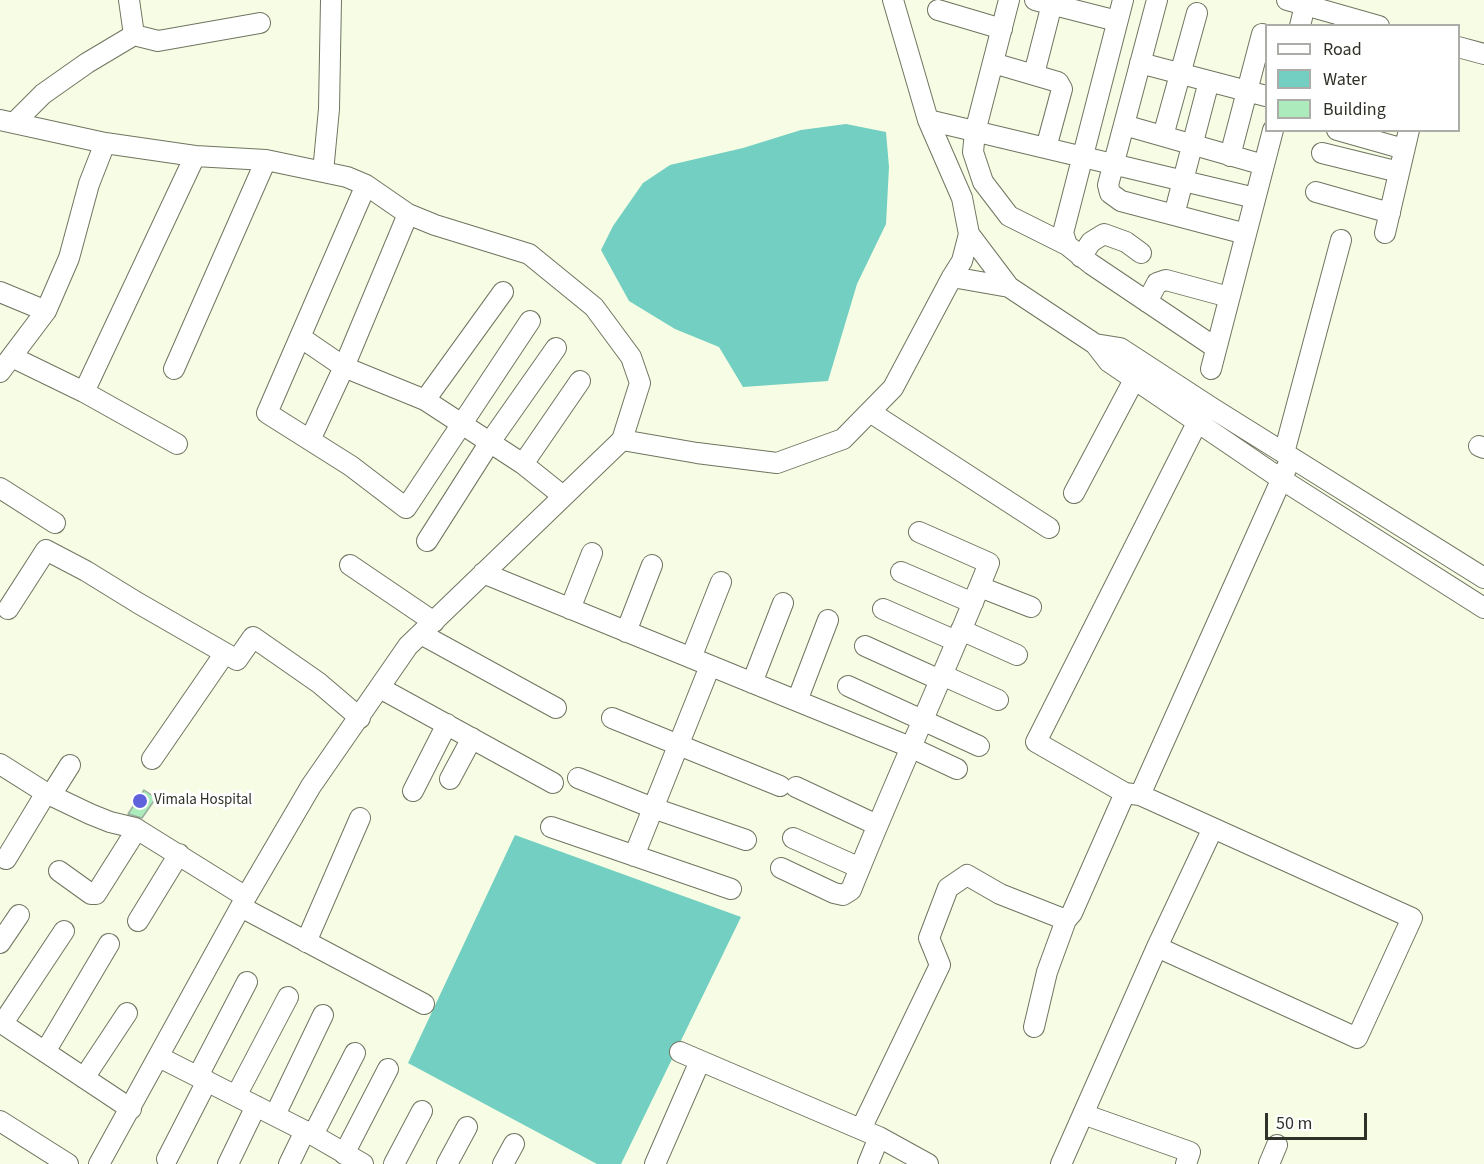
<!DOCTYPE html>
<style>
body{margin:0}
#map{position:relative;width:1484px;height:1164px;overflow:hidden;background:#f6fde4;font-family:"Source Sans 3",sans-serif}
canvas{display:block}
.legend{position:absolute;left:1265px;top:24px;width:195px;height:108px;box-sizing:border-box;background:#fff;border:2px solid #acada9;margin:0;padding:8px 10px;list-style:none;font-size:18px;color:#2f3228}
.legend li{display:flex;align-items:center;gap:12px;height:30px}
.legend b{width:30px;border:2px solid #acada9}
.scale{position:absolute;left:1265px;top:1113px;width:102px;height:27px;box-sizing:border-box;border:3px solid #2f3228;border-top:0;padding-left:8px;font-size:18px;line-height:21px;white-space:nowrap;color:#2f3228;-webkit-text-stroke:4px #fff;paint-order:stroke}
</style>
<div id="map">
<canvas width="1484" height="1164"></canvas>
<ul class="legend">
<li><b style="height:8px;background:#fff"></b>Road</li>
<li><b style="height:16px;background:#72cfc1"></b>Water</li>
<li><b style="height:16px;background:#acebbb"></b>Building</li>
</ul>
<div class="scale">50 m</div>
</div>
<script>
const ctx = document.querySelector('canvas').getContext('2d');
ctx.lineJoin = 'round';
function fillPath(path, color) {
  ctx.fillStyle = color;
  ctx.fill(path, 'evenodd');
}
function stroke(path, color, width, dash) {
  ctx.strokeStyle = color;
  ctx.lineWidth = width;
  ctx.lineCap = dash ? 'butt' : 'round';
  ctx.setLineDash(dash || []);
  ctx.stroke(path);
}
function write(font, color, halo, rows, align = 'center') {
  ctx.font = font + ' "Source Sans 3",sans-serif';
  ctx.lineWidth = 6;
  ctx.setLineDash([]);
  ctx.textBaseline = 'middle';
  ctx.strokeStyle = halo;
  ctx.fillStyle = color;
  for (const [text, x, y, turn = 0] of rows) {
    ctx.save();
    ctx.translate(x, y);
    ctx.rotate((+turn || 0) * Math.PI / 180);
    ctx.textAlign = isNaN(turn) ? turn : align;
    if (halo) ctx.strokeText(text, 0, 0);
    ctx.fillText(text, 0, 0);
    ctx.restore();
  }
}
fillPath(new Path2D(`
 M 846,124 L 886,132 L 889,167 L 886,224 L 857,284 L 828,381 L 743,387 L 719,347 L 675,329 L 629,301 L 601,250 L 613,226 L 643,183 L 670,165 L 743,148 L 801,130 Z
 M 515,835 L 741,917 L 621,1164 L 597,1164 L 408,1063 Z`), '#72cfc1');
const building = new Path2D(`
 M 144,790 L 156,798 L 142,818 L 128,814 Z`);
fillPath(building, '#acebbb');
stroke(building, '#99ae9d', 1.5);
const minor = new Path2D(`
 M 129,0 L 134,35 L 158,41 L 260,23
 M 1009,0 L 975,132 L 973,152 L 983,182 L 1009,216 L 1067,245
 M 1035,0 L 1117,21
 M 1123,0 L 1063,233 L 1067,245 L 1091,264 L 1216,348
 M 1157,0 L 1108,185 L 1110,193 L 1121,201 L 1246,234
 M 1287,0 L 1379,26
 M 938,10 L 1002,29
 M 1300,26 L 1305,5
 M 1458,47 L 1484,54
 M 993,63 L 1058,82 L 1062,89 L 1046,148
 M 1140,63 L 1266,96
 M 1034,74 L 1053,0
 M 0,120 L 105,143 L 195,156 L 266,160 L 347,177 L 366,185 L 408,214 L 435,225 L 529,254 L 594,307 L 631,357 L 640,383 L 622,440
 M 928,120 L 1255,198
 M 14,123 L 43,94 L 87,63 L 134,35
 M 1124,125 L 1264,165
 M 1337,130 L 1404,149
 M 1163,136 L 1197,13
 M 1322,153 L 1399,172
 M 1230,156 L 1262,34
 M 323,172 L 329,109 L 331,0
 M 366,185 L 267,413 L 351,466 L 406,508 L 530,321
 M 1316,192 L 1390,213
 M 1174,215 L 1209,81
 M 1385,233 L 1409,130
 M 969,234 L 1009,287 L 1095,344 L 1109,362 L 1281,479 L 1484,608
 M 1081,257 L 1091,242 L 1104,234 L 1126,242 L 1141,253
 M 952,277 L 1009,287
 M 0,292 L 46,311
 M 503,292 L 425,400 L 523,464 L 563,496
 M 1147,302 L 1157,283 L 1166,280 L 1229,297
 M 300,337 L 344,367 L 425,400
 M 1095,344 L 1120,348 L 1212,408 L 1484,578
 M 12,357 L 84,392 L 177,444
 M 174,369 L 266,160
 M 1211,369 L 1273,130
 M 0,372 L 46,311 L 69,258 L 89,184 L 105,143
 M 84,392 L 195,156
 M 870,412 L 1049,528
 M 310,440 L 344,367 L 408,214
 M 1479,446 L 1484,448
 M 1284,453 L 1341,240
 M 523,464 L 580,381
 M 0,488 L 55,523
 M 1074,493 L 1134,380
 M 427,541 L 490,442 L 556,348
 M 350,565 L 434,622
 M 901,572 L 973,603
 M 483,573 L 910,747 L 957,769
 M 980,587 L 1031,607
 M 8,609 L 46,550 L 86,571 L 138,603 L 237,660 L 253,637 L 319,683 L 360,718
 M 570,609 L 592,553
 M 883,609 L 956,641
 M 961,630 L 1017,655
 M 626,632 L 652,565
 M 421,634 L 556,708
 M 865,646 L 940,680
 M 691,658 L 721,582
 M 942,675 L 998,700
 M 752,683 L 783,603
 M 848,686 L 979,746
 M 380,688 L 553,783
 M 797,701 L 828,620
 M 612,718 L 780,786
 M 152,759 L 225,653
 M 0,764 L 46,793 L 90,814 L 110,822 L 135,828 L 246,897
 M 578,778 L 653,808 L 746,840
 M 450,779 L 472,738
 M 796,787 L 877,825
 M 413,791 L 447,724
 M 51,795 L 70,765
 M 1140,795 L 1125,793 L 1036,742 L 1197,423
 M 551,827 L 731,889
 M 793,838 L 860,868
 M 634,856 L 710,666
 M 6,859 L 46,793
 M 781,868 L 834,893 L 843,895 L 851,890 C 895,780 945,673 989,563 L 919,532
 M 59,871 L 91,894 L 96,894 L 137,829
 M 241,907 L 424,1004
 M 138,921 L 179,854
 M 306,942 L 360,818
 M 0,943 L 19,915
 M 1157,947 L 1357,1038 L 1412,918 L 1140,795 L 1291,458
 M 0,1022 L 131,1109
 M 3,1023 L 64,931
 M 1034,1027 L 1047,972 L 1066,920 L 1072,913 L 1125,793
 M 45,1052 L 109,944
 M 680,1052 L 879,1137 L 928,1164
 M 159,1057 L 313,1135 L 363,1164
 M 198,1076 L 247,982
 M 84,1078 L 127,1013
 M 236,1096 L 288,997
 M 1083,1114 L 1190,1152 L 1186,1164
 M 275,1115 L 323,1015
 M 0,1121 L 68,1164
 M 861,1129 L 940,965 L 929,938 L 948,888 L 967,875 L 1000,894 L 1066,920
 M 313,1135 L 355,1053
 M 344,1154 L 388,1069
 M 167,1159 L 207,1081
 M 99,1164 L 246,897 L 311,786 L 408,646 L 622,440 L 697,453 L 777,463 L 843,439 L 893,388 L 952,277 L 962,261 L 969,234 L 962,198 L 928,120 L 893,0
 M 228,1164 L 256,1106
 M 289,1164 L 305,1131
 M 394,1164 L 422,1111
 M 447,1164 L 467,1127
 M 503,1164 L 514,1144
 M 655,1164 L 700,1061
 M 868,1164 L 879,1137
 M 1061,1164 L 1157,947 L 1213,828
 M 1269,1164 L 1277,1145`);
stroke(minor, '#6f7560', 22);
stroke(minor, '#fff', 20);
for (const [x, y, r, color] of [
 [140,801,8,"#6062db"]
]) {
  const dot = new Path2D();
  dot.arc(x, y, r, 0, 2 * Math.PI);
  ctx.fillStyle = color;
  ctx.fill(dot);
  stroke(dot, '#fff', 2);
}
write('15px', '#2f3228', '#fff', [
 ["Vimala Hospital",154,801]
], 'left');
</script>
